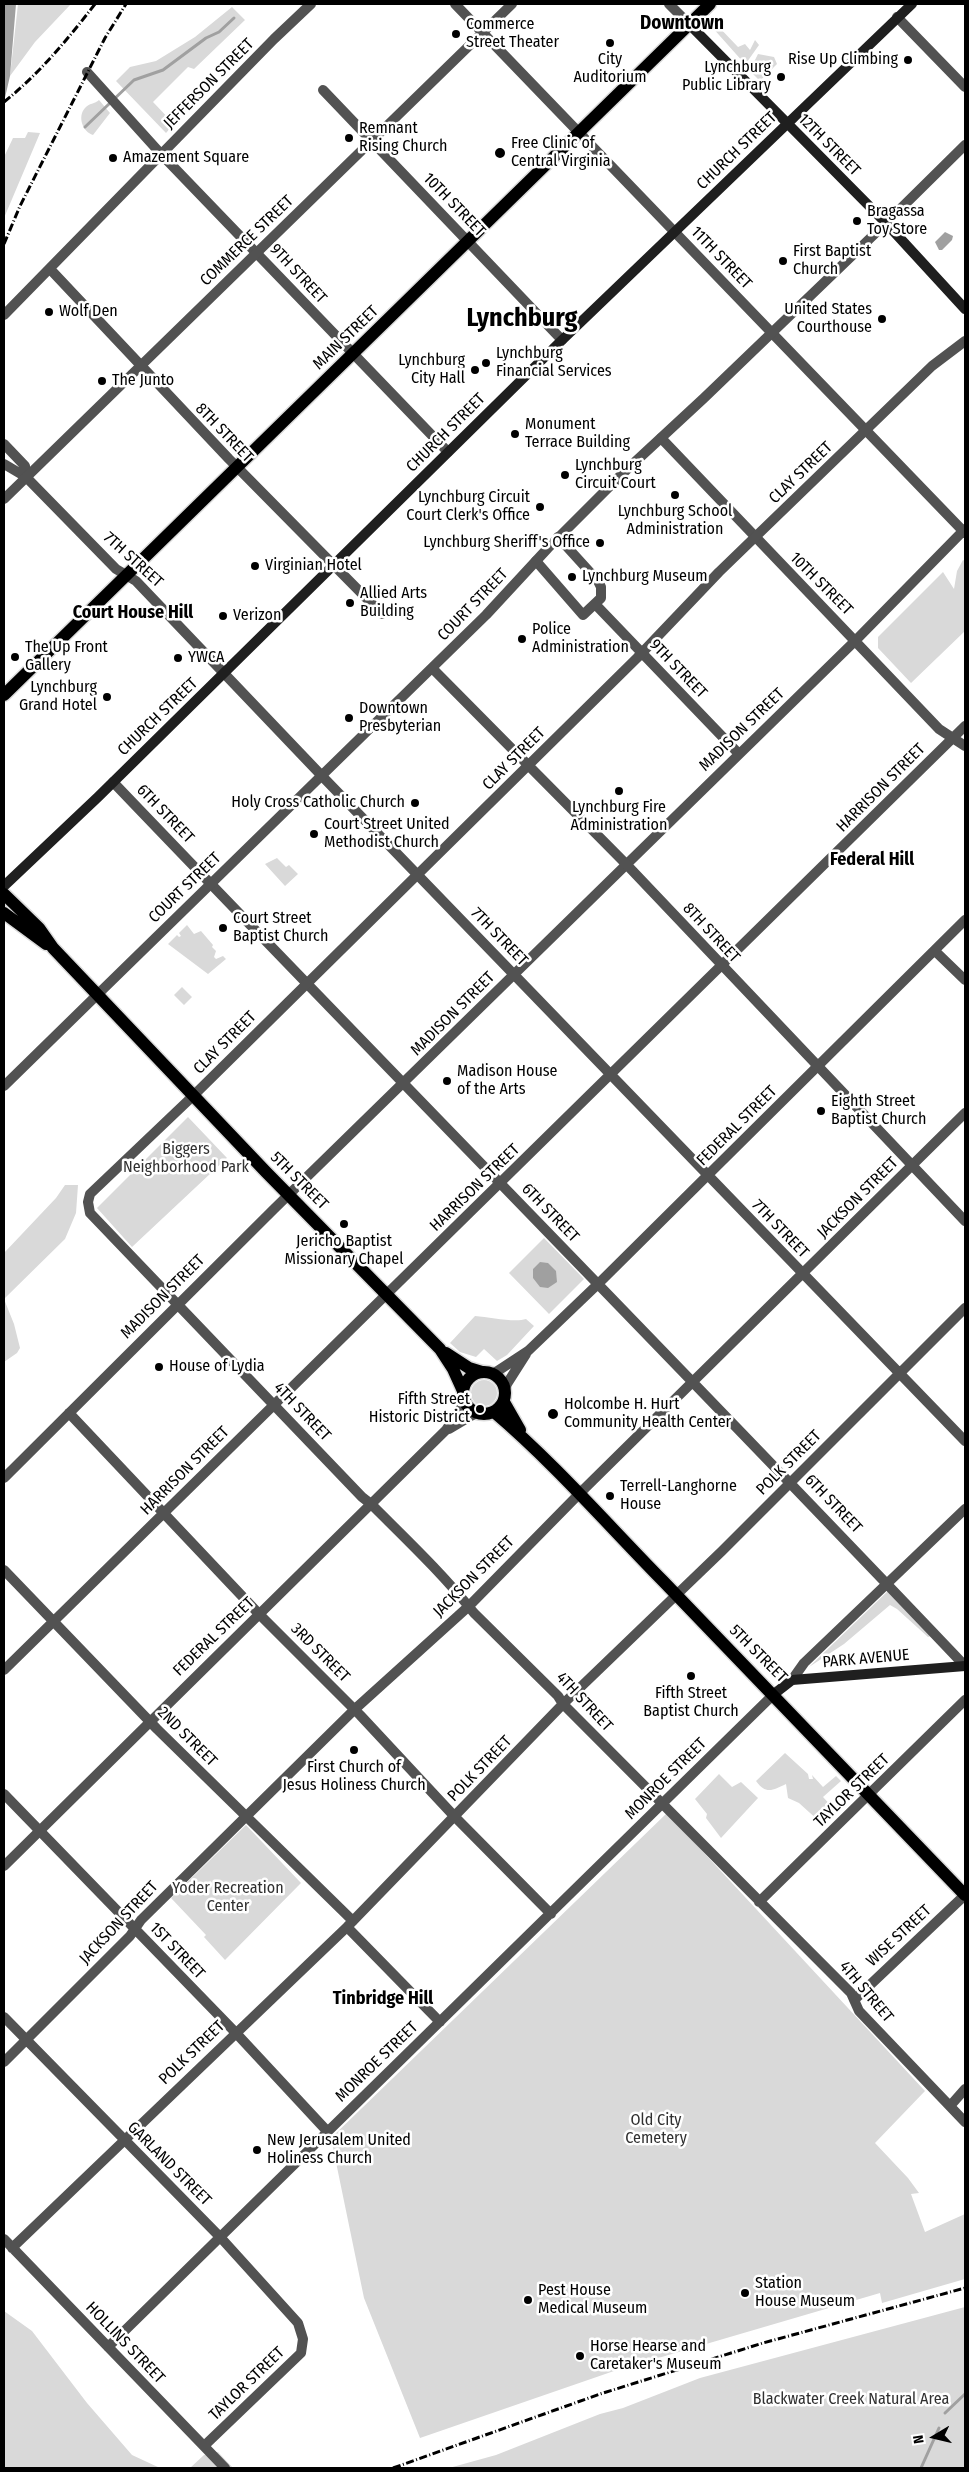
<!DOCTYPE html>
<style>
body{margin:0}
#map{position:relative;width:969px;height:2472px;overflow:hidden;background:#fff;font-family:"Fira Sans Condensed",sans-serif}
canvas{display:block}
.frame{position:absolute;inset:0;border:5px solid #000;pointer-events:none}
.north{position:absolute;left:909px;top:2412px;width:50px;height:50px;-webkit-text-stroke:4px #fff;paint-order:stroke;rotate:261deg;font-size:14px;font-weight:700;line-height:20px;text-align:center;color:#000}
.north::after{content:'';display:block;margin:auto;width:18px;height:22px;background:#000;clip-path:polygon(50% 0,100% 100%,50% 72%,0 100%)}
</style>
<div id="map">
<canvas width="969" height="2472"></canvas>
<div class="frame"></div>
<div class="north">N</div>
</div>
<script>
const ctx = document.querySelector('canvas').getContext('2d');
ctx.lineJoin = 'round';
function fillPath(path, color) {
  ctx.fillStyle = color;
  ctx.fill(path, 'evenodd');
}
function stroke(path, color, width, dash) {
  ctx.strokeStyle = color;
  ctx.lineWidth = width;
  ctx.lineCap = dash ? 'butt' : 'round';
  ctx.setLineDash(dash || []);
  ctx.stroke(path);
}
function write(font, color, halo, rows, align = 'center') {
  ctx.font = font + ' "Fira Sans Condensed",sans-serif';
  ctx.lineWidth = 5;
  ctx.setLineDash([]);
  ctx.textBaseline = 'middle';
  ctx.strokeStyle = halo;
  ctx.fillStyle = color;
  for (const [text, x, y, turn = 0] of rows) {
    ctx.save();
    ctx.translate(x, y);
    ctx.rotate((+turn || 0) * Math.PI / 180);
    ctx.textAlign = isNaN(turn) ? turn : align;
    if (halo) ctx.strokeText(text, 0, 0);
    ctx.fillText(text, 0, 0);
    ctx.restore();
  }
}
fillPath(new Path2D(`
 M 18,4 L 71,4 L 35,42 L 10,76 Z
 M 232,7 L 245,20 L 194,69 L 188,67 L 153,102 L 174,124 L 166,133 L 116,81 L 130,67 L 156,61 L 195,37 Z
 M 716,16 L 716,24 L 738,47 L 745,44 L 750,50 L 755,40 L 759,45 L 747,62 L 744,63 L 711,26 L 711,22 Z
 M 758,54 L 774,57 L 777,64 L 760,81 L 752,73 L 752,66 Z
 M 99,100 L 110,113 L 93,135 C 83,132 77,117 85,108 C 89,103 95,104 99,100 Z
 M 28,132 L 40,133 L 4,218 L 4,157 L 13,138 L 25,138 Z
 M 963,560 L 965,561 L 965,631 L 911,683 L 878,648 L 878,637 L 943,572 L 954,589 L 957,571 Z
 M 277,858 L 286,867 L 289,865 L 298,874 L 285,886 L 265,864 Z
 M 187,925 L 194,934 L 201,931 L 213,945 L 212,947 L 216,951 L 214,957 L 216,959 L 223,956 L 226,959 L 208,974 L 168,944 L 177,935 L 179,937 L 181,936 L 179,933 Z
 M 182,987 L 192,997 L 184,1005 L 174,995 Z
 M 188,1117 L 227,1158 L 132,1247 L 97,1208 Z
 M 65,1185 L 78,1185 L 76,1213 L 65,1239 L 4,1299 L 14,1324 L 20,1348 L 17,1353 L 4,1362 L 4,1253 L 56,1198 Z
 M 544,1238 L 584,1279 L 549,1314 L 509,1273 Z
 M 475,1316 C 490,1317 515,1323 526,1319 L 534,1326 L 507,1355 L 497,1361 L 484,1349 L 476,1357 L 460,1352 L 450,1343 Z
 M471 1393a13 13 0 1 1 26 0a13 13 0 1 1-26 0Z
 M 889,1590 L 931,1636 L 928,1637 L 897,1609 L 890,1605 L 844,1644 L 809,1667 Z
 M 785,1753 L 808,1774 L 809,1779 L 813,1779 L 812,1775 L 823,1787 L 836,1776 L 841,1781 L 823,1797 L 836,1811 L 823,1822 L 820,1822 L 799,1803 L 788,1798 L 786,1784 C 773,1790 766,1795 756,1781 Z
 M 719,1774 L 732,1787 L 741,1782 L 758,1798 L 721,1838 L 706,1818 L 707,1814 L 695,1799 Z
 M 667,1813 L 925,2091 L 875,2143 L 908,2178 L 919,2193 L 911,2194 L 925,2232 L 965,2214 L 965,2279 L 882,2303 L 880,2293 L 614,2371 L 420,2438 L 364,2298 L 331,2138 Z
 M 246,1825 L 301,1883 L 225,1960 L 204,1937 L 206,1935 L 171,1898 Z
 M 965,2307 L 965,2468 L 449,2468 L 496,2455 L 600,2414 L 623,2408 L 700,2378 Z
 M 4,2311 L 32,2331 L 87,2403 L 132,2455 L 160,2468 L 4,2468 Z
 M 218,2452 L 233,2468 L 190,2468 L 204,2455 Z`), '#d9d9d9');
fillPath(new Path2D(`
 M 4,4 L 16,4 L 10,76 L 4,102 Z
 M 945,232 L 953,236 L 952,240 L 942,250 L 939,250 L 935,242 Z
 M 540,1262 L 548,1263 L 556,1271 L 557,1282 L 548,1288 L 540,1287 L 533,1278 L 533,1269 Z`), '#a0a0a0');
stroke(new Path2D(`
 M 85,127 L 134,80 L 163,70 L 206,38 L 219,32 L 234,18
 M 945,2413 L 965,2394
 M 921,2468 L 939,2428`), '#a0a0a0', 3);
const primary = new Path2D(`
 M 4,695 L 710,4
 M 4,894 L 39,928 L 53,948 L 266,1172 L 440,1349 L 453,1369 L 463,1391
 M 4,913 L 46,944
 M 446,1353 L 469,1368 L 482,1372
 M463 1393a21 21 0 1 1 42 0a21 21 0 1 1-42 0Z
 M 504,1402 L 520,1430
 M 494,1412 C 555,1464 607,1524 663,1581 C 764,1685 864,1790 965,1895`);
stroke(primary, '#dbdbdb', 15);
stroke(new Path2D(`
 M 455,4 L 482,32
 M 897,17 L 965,87
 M 87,72 L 161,154 L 448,452
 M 323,90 L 562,340
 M 886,223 L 965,145
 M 50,269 L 229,459 L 382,614
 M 4,315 L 274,39 L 311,4
 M 771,332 L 965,533
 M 661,438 L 939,729 L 965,746
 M 4,444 L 25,466 L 26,477
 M 4,464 L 26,477 L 116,569 L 136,581 L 321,775 L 965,1441
 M 536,561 L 583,615 L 601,598 L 601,587 L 598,581 L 558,537
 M 595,604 L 739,754
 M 113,782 C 396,1078 683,1369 965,1666
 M 935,951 L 965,980
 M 4,1086 L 97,995
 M 194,1095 L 90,1194 L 88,1202 L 90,1213 L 362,1497 L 371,1504 C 407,1540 443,1574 474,1613 L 558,1696 L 563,1704 L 851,1993 L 859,2011 L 965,2122
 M 493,1374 L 528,1351 L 598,1284 L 965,920
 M 505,1387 L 526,1354
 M 69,1413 L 259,1614 L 360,1715 L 455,1817 L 551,1914
 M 4,1478 L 274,1209 L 856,640 L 965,529
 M 4,1570 L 157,1729 L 353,1921
 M 4,1670 L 965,726
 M 792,1680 L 804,1663 L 965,1509
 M 4,1794 L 235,2032 L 327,2131
 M 759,1902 L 965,1700
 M 347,1927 L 440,2022
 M 854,2000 L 965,1895
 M 4,2017 L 221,2238 L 298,2323 L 303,2339 L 301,2353 L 204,2446
 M 4,2062 L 130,1936 L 141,1920 L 355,1709 L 469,1606 L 579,1494 L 965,1113
 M 950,2106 L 965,2089
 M 4,2239 L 225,2468
 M 12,2248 L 347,1927 L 563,1704 L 722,1551 L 965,1308
 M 108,2347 L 774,1694`), '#525252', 10);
stroke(new Path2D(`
 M 669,4 L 689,24
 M 482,32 L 771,332
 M 4,499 L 512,4
 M 432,668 L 627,865 L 965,1221
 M 97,995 L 486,615 L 548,548 L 622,474 L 704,398 L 886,223
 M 194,1095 L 637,658 L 719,572 L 932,366 L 965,341
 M 449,1429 L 476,1413
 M 4,1866 L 446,1430 L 465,1402`), '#525252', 10);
stroke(new Path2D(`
 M 689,24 L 886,223 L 965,309
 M 4,886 L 98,797 L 560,342 L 912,4
 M 774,1694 L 792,1680 L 965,1666`), '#1f1f1f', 10);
stroke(primary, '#000', 12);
stroke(new Path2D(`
 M 4,102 C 39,74 68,39 95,4
 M 4,244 L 20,206 L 105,38 L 126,4
 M 393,2468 L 600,2394 L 763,2343 L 965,2288`), '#000', 3, [8, 2.5, 1, 2.5]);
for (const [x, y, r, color] of [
 [456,34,5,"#000"],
 [610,43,5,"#000"],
 [908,60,5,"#000"],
 [781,77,5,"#000"],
 [349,138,5,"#000"],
 [500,153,6,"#000"],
 [113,158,5,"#000"],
 [857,221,5,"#000"],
 [783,261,5,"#000"],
 [49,312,5,"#000"],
 [882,319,5,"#000"],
 [486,363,5,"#000"],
 [475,370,5,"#000"],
 [102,381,5,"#000"],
 [515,434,5,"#000"],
 [565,475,5,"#000"],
 [675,495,5,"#000"],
 [540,507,5,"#000"],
 [600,543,5,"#000"],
 [255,566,5,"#000"],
 [572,577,5,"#000"],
 [350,603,5,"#000"],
 [223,616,5,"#000"],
 [522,639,5,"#000"],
 [15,657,5,"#000"],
 [178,658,5,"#000"],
 [107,697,5,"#000"],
 [349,718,5,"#000"],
 [619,791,5,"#000"],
 [415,803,5,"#000"],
 [314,834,5,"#000"],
 [223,928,5,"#000"],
 [447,1081,5,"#000"],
 [821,1111,5,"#000"],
 [344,1224,5,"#000"],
 [159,1367,5,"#000"],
 [480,1409,5,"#000"],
 [553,1414,6,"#000"],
 [610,1496,5,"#000"],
 [691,1676,5,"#000"],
 [354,1750,5,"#000"],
 [257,2150,5,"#000"],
 [745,2293,5,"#000"],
 [528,2300,5,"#000"],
 [580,2356,5,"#000"]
]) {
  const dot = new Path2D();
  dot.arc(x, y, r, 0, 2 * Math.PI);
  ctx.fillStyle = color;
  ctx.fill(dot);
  stroke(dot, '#fff', 2);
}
write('16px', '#000', '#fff', [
 ["Commerce",466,25],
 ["Street Theater",466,43],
 ["City",610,60,"center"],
 ["Auditorium",610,78,"center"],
 ["Rise Up Climbing",898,60,"right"],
 ["Lynchburg",771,68,"right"],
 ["Public Library",771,86,"right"],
 ["Remnant",359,129],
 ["Rising Church",359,147],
 ["Free Clinic of",511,144],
 ["Central Virginia",511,162],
 ["Amazement Square",123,158],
 ["Bragassa",867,212],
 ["Toy Store",867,230],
 ["First Baptist",793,252],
 ["Church",793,270],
 ["United States",872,310,"right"],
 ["Courthouse",872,328,"right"],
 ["Wolf Den",59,312],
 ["Lynchburg",496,354],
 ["Financial Services",496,372],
 ["Lynchburg",465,361,"right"],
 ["City Hall",465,379,"right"],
 ["The Junto",112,381],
 ["Monument",525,425],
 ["Terrace Building",525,443],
 ["Lynchburg",575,466],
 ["Circuit Court",575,484],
 ["Lynchburg Circuit",530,498,"right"],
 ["Court Clerk's Office",530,516,"right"],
 ["Lynchburg School",675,512,"center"],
 ["Administration",675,530,"center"],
 ["Lynchburg Sheriff's Office",590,543,"right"],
 ["Virginian Hotel",265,566],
 ["Lynchburg Museum",582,577],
 ["Allied Arts",360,594],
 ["Building",360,612],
 ["Verizon",233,616],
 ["Police",532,630],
 ["Administration",532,648],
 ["The Up Front",25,648],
 ["Gallery",25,666],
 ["YWCA",188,658],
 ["Lynchburg",97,688,"right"],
 ["Grand Hotel",97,706,"right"],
 ["Downtown",359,709],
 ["Presbyterian",359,727],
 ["Holy Cross Catholic Church",405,803,"right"],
 ["Lynchburg Fire",619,808,"center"],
 ["Administration",619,826,"center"],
 ["Court Street United",324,825],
 ["Methodist Church",324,843],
 ["Court Street",233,919],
 ["Baptist Church",233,937],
 ["Madison House",457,1072],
 ["of the Arts",457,1090],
 ["Eighth Street",831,1102],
 ["Baptist Church",831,1120],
 ["Jericho Baptist",344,1242,"center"],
 ["Missionary Chapel",344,1260,"center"],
 ["House of Lydia",169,1367],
 ["Fifth Street",470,1400,"right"],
 ["Historic District",470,1418,"right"],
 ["Holcombe H. Hurt",564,1405],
 ["Community Health Center",564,1423],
 ["Terrell-Langhorne",620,1487],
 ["House",620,1505],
 ["Fifth Street",691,1694,"center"],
 ["Baptist Church",691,1712,"center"],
 ["First Church of",354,1768,"center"],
 ["Jesus Holiness Church",354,1786,"center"],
 ["New Jerusalem United",267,2141],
 ["Holiness Church",267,2159],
 ["Station",755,2284],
 ["House Museum",755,2302],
 ["Pest House",538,2291],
 ["Medical Museum",538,2309],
 ["Horse Hearse and",590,2347],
 ["Caretaker's Museum",590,2365]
], 'left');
write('16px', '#000', '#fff', [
 ["JEFFERSON STREET",209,84,-45],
 ["12TH STREET",829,145,45],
 ["CHURCH STREET",737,151,-44],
 ["10TH STREET",454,205,46],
 ["COMMERCE STREET",247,241,-44],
 ["11TH STREET",721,258,46],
 ["9TH STREET",298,274,47],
 ["MAIN STREET",346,338,-44],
 ["8TH STREET",224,433,46],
 ["CHURCH STREET",446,433,-45],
 ["CLAY STREET",801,473,-44],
 ["7TH STREET",133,560,42],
 ["10TH STREET",821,584,45],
 ["COURT STREET",473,605,-46],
 ["9TH STREET",678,669,46],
 ["CHURCH STREET",158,717,-44],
 ["MADISON STREET",742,730,-44],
 ["CLAY STREET",514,759,-45],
 ["HARRISON STREET",881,788,-45],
 ["6TH STREET",165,814,46],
 ["COURT STREET",185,888,-44],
 ["8TH STREET",711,933,47],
 ["7TH STREET",499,937,46],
 ["MADISON STREET",453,1014,-45],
 ["CLAY STREET",225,1043,-45],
 ["FEDERAL STREET",737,1126,-45],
 ["5TH STREET",299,1181,45],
 ["HARRISON STREET",475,1188,-44],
 ["JACKSON STREET",858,1198,-45],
 ["6TH STREET",550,1213,46],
 ["7TH STREET",780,1229,46],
 ["MADISON STREET",163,1297,-45],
 ["4TH STREET",302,1412,46],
 ["POLK STREET",789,1463,-45],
 ["HARRISON STREET",185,1471,-45],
 ["6TH STREET",833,1504,46],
 ["JACKSON STREET",474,1577,-45],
 ["FEDERAL STREET",214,1637,-44],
 ["3RD STREET",320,1653,45],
 ["5TH STREET",758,1654,45],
 ["PARK AVENUE",866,1659,-5],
 ["4TH STREET",584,1702,47],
 ["2ND STREET",187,1737,45],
 ["POLK STREET",480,1769,-46],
 ["MONROE STREET",666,1779,-45],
 ["TAYLOR STREET",852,1791,-44],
 ["JACKSON STREET",119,1923,-47],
 ["WISE STREET",899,1936,-43],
 ["1ST STREET",177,1951,46],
 ["4TH STREET",866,1992,50],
 ["POLK STREET",192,2053,-44],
 ["MONROE STREET",377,2062,-44],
 ["GARLAND STREET",169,2164,45],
 ["HOLLINS STREET",125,2343,46],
 ["TAYLOR STREET",247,2384,-44]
]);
write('16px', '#303030', '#fff', [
 ["Biggers",186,1150],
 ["Neighborhood Park",186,1168],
 ["Yoder Recreation",228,1889],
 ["Center",228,1907],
 ["Old City",656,2121],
 ["Cemetery",656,2139],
 ["Blackwater Creek Natural Area",851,2400]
]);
write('bold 18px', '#000', '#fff', [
 ["Court House Hill",133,613],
 ["Federal Hill",872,860],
 ["Tinbridge Hill",383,1999]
]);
write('bold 19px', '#000', '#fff', [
 ["Downtown",682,24]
]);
write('bold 26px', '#000', '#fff', [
 ["Lynchburg",522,319]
]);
</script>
